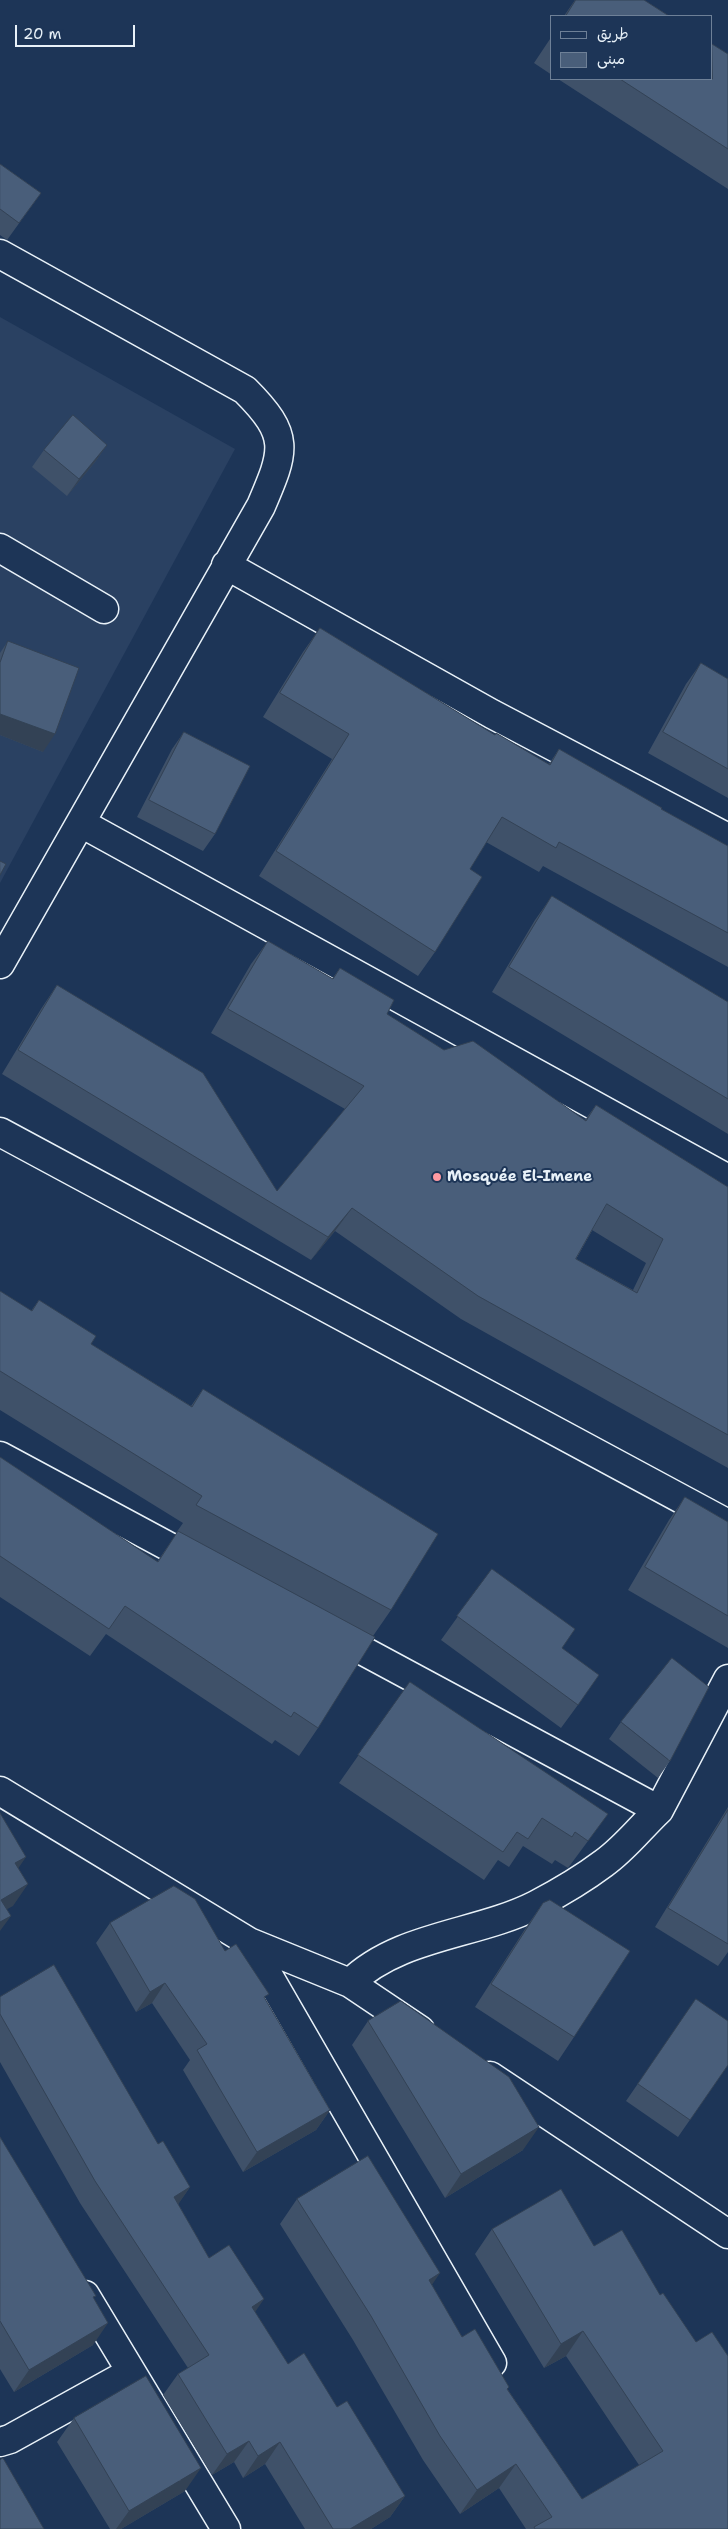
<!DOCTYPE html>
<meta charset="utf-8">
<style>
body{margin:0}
#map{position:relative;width:728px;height:2529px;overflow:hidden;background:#1d3557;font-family:"Shantell Sans","Playpen Sans Arabic",sans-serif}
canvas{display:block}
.legend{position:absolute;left:550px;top:15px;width:162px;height:65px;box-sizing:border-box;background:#1d3557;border:1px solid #6e8097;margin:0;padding:6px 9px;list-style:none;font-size:15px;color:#e8f1f8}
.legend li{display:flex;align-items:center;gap:10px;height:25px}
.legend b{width:25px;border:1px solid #6e8097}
.scale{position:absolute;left:15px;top:25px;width:120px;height:22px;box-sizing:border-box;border:2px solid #e8f1f8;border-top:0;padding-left:6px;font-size:15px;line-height:18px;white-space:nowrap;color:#e8f1f8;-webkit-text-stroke:4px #1d3557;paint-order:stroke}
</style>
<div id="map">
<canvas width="728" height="2529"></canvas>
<ul class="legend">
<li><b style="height:6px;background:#1d3557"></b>طريق</li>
<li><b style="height:14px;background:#495e7a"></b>مبنى</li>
</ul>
<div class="scale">20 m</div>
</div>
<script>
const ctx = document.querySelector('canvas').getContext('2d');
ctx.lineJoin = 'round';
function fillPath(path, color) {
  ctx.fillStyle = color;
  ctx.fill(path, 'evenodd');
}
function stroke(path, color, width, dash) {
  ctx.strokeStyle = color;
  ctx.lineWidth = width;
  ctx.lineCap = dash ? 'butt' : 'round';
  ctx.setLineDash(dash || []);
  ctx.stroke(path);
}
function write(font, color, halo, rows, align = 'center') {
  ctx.font = font + ' "Shantell Sans",sans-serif';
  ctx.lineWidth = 4;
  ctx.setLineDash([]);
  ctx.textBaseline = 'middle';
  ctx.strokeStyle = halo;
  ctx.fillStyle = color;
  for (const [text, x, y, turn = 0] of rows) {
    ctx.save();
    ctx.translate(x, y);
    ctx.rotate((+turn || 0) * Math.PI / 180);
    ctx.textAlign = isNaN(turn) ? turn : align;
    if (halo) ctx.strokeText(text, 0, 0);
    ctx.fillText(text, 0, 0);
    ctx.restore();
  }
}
fillPath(new Path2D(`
 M 0,317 L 235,449 L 0,883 Z`), '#2a4162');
const street = new Path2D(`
 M 0,254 L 245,390 C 291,436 285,450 261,506 L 0,964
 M 0,548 L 104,609
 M 226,565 L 492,714 L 728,838
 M 81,823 L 728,1179
 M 0,1132 L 728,1524
 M 0,1456 L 201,1564
 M 332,1634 L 659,1810 C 641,1827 624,1849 604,1863 C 584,1878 559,1893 536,1905 C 477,1935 399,1935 350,1983
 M 0,1791 L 249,1942 L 350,1983 L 420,2030
 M 659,1810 L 728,1679
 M 249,1942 L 492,2363
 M 490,2076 L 728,2234
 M 85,2295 L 226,2529
 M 0,2442 L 10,2439 L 131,2372`);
stroke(street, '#e8f1f8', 31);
stroke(street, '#1d3557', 28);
fillPath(new Path2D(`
 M 575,0 L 644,0 L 669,16 L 564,16 Z
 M 552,36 L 552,75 L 534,63 Z
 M 728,54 L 728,189 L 558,79 L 712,79 Z
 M 0,164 L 41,193 L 7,240 L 0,235 Z
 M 107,445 L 95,462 L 67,496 L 32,467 L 44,450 Z
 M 320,628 L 495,735 L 549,764 L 559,749 L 661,809 L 728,846 L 728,967 L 543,866 L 539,872 L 486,842 L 470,869 L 435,952 L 418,976 L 259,876 L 332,759 L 263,717 L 303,652 Z
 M 8,641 L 43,752 L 0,735 L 0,653 Z
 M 701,663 L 728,679 L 728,798 L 648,753 L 686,684 Z
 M 184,732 L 215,834 L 203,851 L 137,817 L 172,749 Z
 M 552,896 L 728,1002 L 728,1134 L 492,992 L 535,920 Z
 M 268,941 L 332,979 L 340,968 L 387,1014 L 444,1050 L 585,1120 L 596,1105 L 728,1187 L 728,1468 L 461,1319 L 335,1231 L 311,1260 L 2,1074 L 41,1009 L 57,985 L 277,1191 L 345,1109 L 211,1033 L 251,964 ZM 592,1230 L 646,1263 L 633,1290 L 576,1259 Z
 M 0,1291 L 31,1311 L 39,1300 L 91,1344 L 191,1406 L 203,1389 L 391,1610 L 373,1636 L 318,1728 L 299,1756 L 275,1740 L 272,1744 L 106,1634 L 90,1656 L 0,1597 L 0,1457 L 157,1562 L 177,1533 L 176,1533 L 183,1523 L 0,1410 Z
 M 685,1497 L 728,1522 L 728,1648 L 628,1590 L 669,1520 Z
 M 492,1569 L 562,1648 L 583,1698 L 561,1728 L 441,1640 Z
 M 410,1682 L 588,1841 L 568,1868 L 555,1860 L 552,1864 L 523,1846 L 509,1867 L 498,1860 L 484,1880 L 339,1783 Z
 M 621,1722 L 670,1761 L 658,1778 L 609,1739 Z
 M 728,1807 L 728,1952 L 718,1966 L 655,1927 Z
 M 543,1903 L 574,2037 L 558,2061 L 475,2007 L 527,1926 Z
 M 110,1923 L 265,1999 L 330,2110 L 316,2130 L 243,2172 L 183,2070 L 190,2060 L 152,2003 L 136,2012 L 96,1943 Z
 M 0,1997 L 158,2144 L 190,2187 L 178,2204 L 209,2258 L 255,2312 L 288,2364 L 337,2407 L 405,2496 L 390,2517 L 371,2529 L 305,2529 L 265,2464 L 243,2478 L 234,2462 L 212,2475 L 163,2395 L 178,2374 L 188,2368 L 80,2203 L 0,2062 Z
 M 696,1999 L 728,2065 L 678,2137 L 626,2101 Z
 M 368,2021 L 523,2150 L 445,2198 L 352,2045 Z
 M 0,2137 L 94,2298 L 93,2345 L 14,2392 L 0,2369 Z
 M 297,2199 L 432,2285 L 462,2337 L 508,2390 L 582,2499 L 639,2465 L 566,2356 L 544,2368 L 475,2254 L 492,2229 L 594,2246 L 660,2295 L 696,2342 L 728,2529 L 526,2529 L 499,2488 L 460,2514 L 423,2460 L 353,2340 L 280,2224 Z
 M 74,2418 L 185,2491 L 121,2529 L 110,2529 L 57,2442 Z`), '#3f5169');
fillPath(new Path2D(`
 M 107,445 L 95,462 L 67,496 L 79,479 Z
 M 0,714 L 55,734 L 43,752 L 0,735 Z
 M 352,1208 L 335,1231 L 311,1260 L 328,1237 Z
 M 26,1857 L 11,1879 L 15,1863 Z
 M 28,1884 L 13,1906 L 0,1913 L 1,1900 Z
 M 11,1916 L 0,1931 L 0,1922 Z
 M 165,1983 L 152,2003 L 136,2012 L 150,1992 Z
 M 330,2110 L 316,2130 L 243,2172 L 257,2152 Z
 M 539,2127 L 523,2150 L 445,2198 L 461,2174 Z
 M 190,2187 L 175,2209 L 174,2197 Z
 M 440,2273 L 423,2298 L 429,2280 Z
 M 264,2299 L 249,2321 L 252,2307 Z
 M 108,2323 L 93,2345 L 14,2392 L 29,2370 Z
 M 583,2331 L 566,2356 L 544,2368 L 561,2344 Z
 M 249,2441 L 234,2462 L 212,2475 L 227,2454 Z
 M 280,2442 L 265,2464 L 243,2478 L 258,2456 Z
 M 516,2464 L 499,2488 L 460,2514 L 477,2490 Z
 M 201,2468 L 185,2491 L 121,2529 L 116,2529 L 129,2511 Z
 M 405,2496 L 390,2517 L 371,2529 L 350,2529 Z`), '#334255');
const building = new Path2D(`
 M 576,0 L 644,0 L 669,16 L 566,16 Z
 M 712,44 L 728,54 L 728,149 L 620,79 L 712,79 Z
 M 0,164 L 41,193 L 19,223 L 0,209 Z
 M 73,415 L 107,445 L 79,479 L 44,450 Z
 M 320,628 L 495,735 L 496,733 L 550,765 L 559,749 L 662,808 L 661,809 L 728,846 L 728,933 L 559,842 L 556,848 L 502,817 L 470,869 L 482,877 L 435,952 L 276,851 L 349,734 L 280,693 Z
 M 8,641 L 79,668 L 55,734 L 0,714 L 0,663 Z
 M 701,663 L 728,679 L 728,769 L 663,732 Z
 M 184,732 L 250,766 L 215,834 L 149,800 Z
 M 0,861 L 6,864 L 0,875 Z
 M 552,896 L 728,1002 L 728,1099 L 509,967 Z
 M 268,941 L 333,979 L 340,968 L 394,1000 L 387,1014 L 444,1050 L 473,1041 L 586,1121 L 596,1105 L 728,1187 L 728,1435 L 478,1296 L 352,1208 L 328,1237 L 18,1050 L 57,985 L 203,1073 L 277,1191 L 364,1086 L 228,1009 ZM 607,1204 L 663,1239 L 637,1293 L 576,1259 Z
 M 0,1291 L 32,1311 L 39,1300 L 96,1336 L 91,1344 L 192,1407 L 203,1389 L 438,1534 L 391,1610 L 196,1505 L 202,1496 L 0,1371 Z
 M 0,1457 L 158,1562 L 178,1531 L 375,1637 L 318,1728 L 294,1712 L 291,1717 L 125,1606 L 109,1629 L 0,1556 Z
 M 685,1497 L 728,1522 L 728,1616 L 645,1567 Z
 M 492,1569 L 575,1629 L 562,1648 L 599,1675 L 578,1705 L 457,1616 Z
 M 672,1658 L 709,1687 L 670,1761 L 621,1722 Z
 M 410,1682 L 608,1814 L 588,1841 L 575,1832 L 572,1837 L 542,1818 L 528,1839 L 517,1832 L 503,1852 L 358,1755 Z
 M 728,1810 L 728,1944 L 668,1908 Z
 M 0,1813 L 26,1857 L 15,1863 L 28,1884 L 1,1900 L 11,1916 L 0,1922 Z
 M 174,1886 L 195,1899 L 225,1951 L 236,1944 L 269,1994 L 264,1997 L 330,2110 L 257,2152 L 197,2050 L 207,2044 L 165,1983 L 150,1992 L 110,1923 Z
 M 550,1900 L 630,1951 L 574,2037 L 491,1984 L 543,1903 Z
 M 54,1965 L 158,2144 L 163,2141 L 190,2187 L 174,2197 L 209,2258 L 229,2245 L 264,2299 L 252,2307 L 288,2364 L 304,2353 L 337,2407 L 347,2401 L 405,2496 L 350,2529 L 333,2529 L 280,2442 L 258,2456 L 249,2441 L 227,2454 L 178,2374 L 209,2355 L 95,2181 L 0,2014 L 0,1997 Z
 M 696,1999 L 728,2021 L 728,2065 L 690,2120 L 638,2084 Z
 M 401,2001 L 509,2077 L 539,2127 L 461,2174 L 368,2021 Z
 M 0,2137 L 96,2296 L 93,2297 L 108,2323 L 29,2370 L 0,2321 Z
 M 368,2156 L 440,2273 L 429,2280 L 462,2337 L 475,2329 L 509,2387 L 507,2389 L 582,2499 L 663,2451 L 583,2331 L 561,2344 L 492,2229 L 561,2189 L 594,2246 L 622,2230 L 660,2295 L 663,2293 L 696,2342 L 712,2332 L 728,2356 L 728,2529 L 535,2529 L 534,2527 L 552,2517 L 516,2464 L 477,2490 L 440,2436 L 371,2316 L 297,2199 Z
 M 146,2376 L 201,2468 L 129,2511 L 74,2418 Z
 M 3,2458 L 44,2529 L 0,2529 L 0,2460 Z`);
fillPath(building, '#495e7a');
stroke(building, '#334255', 1);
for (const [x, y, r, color] of [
 [437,1177,5,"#ff9aa2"]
]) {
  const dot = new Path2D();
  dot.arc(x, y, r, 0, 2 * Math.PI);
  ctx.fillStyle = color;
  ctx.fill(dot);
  stroke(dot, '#1d3557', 2);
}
write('bold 15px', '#e8f1f8', '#1d3557', [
 ["Mosquée El-Imene",447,1177]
], 'left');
</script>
